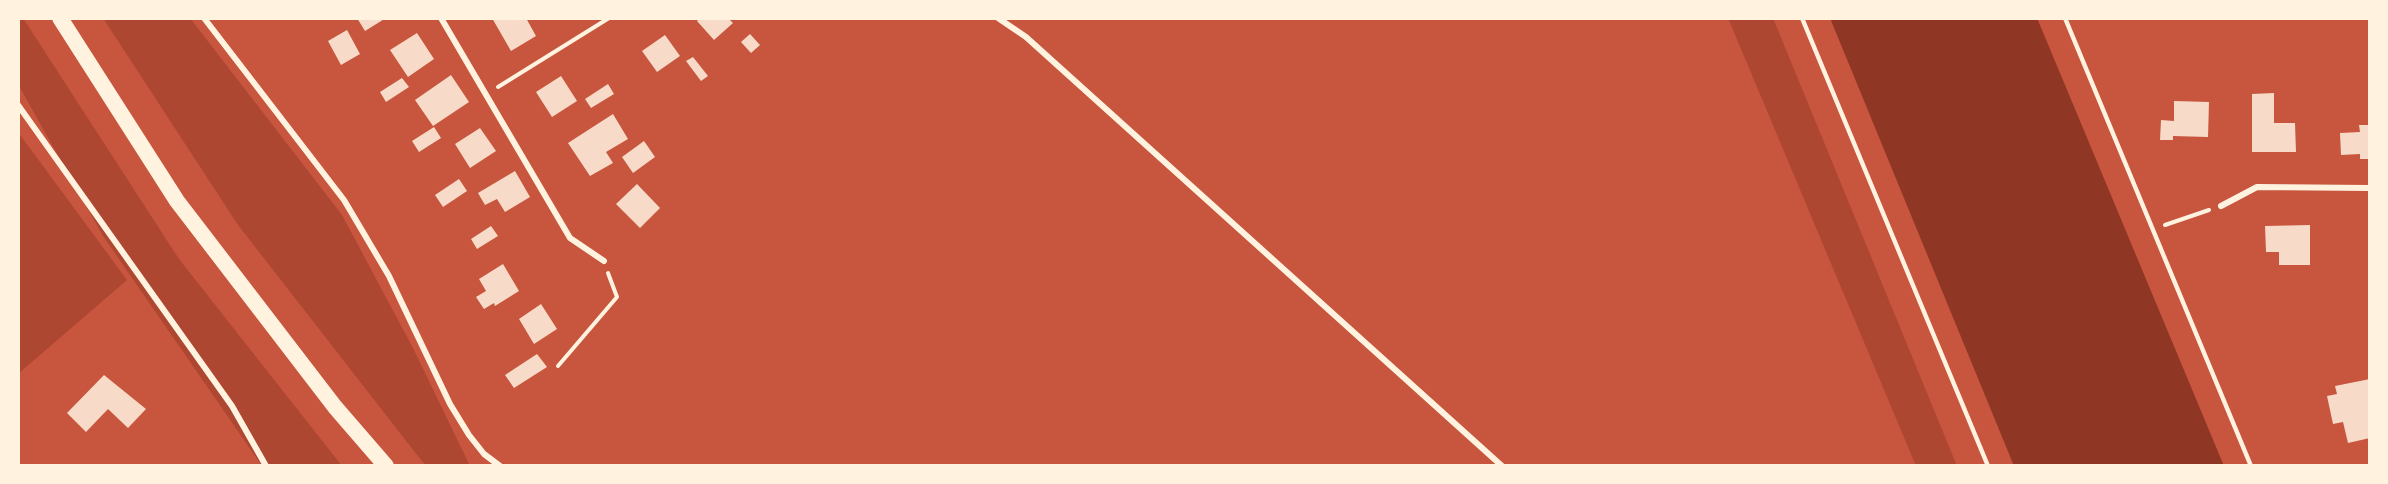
<!DOCTYPE html>
<style>
body{margin:0}
#map{position:relative;width:2388px;height:484px;overflow:hidden;background:#c8553d;font-family:Arial,sans-serif}
canvas{display:block}
.frame{position:absolute;inset:0;border:20px solid #fff3e0;pointer-events:none}
</style>
<div id="map">
<canvas width="2388" height="484"></canvas>
<div class="frame"></div>
</div>
<script>
const ctx = document.querySelector('canvas').getContext('2d');
ctx.lineJoin = 'round';
function fillPath(path, color) {
  ctx.fillStyle = color;
  ctx.fill(path, 'evenodd');
}
function stroke(path, color, width, dash) {
  ctx.strokeStyle = color;
  ctx.lineWidth = width;
  ctx.lineCap = dash ? 'butt' : 'round';
  ctx.setLineDash(dash || []);
  ctx.stroke(path);
}
fillPath(new Path2D(`
 M 18,18 L 23,18 L 179,259 L 342,466 L 262,466 L 103,236 L 18,84 Z
 M 103,18 L 190,18 L 342,215 L 413,348 L 469,464 L 472,466 L 427,466 L 421,460 L 238,225 Z
 M 1728,18 L 1773,18 L 1957,466 L 1916,466 Z
 M 18,132 L 127,280 L 18,374 Z`), '#ae4732');
fillPath(new Path2D(`
 M 1830,18 L 2037,18 L 2224,466 L 2014,466 Z`), '#8f3625');
fillPath(new Path2D(`
 M 357,18 L 386,18 L 365,31 Z
 M 492,18 L 526,18 L 536,36 L 511,51 Z
 M 700,18 L 728,18 L 733,23 L 714,40 L 697,21 Z
 M 347,30 L 360,54 L 341,65 L 328,41 Z
 M 417,33 L 434,59 L 408,77 L 390,50 Z
 M 750,34 L 760,45 L 751,53 L 741,42 Z
 M 665,35 L 680,56 L 657,72 L 642,51 Z
 M 693,57 L 708,76 L 701,81 L 686,61 Z
 M 451,75 L 469,102 L 433,126 L 415,100 Z
 M 561,76 L 577,101 L 552,117 L 536,92 Z
 M 402,78 L 409,87 L 386,102 L 380,92 Z
 M 608,84 L 614,94 L 591,108 L 585,99 Z
 M 2274,93 L 2274,123 L 2295,123 L 2296,152 L 2252,152 L 2252,94 Z
 M 2174,101 L 2209,102 L 2208,137 L 2173,136 L 2173,140 L 2160,140 L 2161,120 L 2174,121 Z
 M 613,114 L 628,139 L 606,152 L 613,163 L 590,176 L 568,143 Z
 M 2359,125 L 2370,125 L 2370,159 L 2360,159 L 2360,154 L 2341,155 L 2340,133 L 2360,132 Z
 M 434,127 L 441,138 L 419,152 L 412,141 Z
 M 480,128 L 496,151 L 470,168 L 455,144 Z
 M 644,141 L 655,157 L 633,173 L 622,157 Z
 M 515,171 L 530,197 L 505,212 L 497,199 L 485,205 L 478,193 Z
 M 459,179 L 467,191 L 443,207 L 435,195 Z
 M 637,184 L 660,208 L 640,228 L 616,204 Z
 M 2310,225 L 2310,265 L 2279,265 L 2279,252 L 2266,252 L 2265,226 Z
 M 491,226 L 498,236 L 477,249 L 471,239 Z
 M 503,264 L 519,291 L 495,306 L 494,303 L 484,309 L 476,297 L 486,291 L 479,279 Z
 M 541,304 L 557,329 L 534,344 L 519,319 Z
 M 537,354 L 547,367 L 514,388 L 505,375 Z
 M 104,375 L 146,409 L 128,428 L 108,409 L 86,432 L 67,413 Z
 M 2370,379 L 2370,438 L 2348,443 L 2343,422 L 2333,424 L 2327,396 L 2337,394 L 2335,386 Z`), '#f7dbc8');
stroke(new Path2D(`
 M 498,87 L 609,18
 M 2165,225 L 2209,210
 M 558,366 L 617,297 L 608,273`), '#fff3e0', 4);
stroke(new Path2D(`
 M 1802,18 L 1988,466
 M 2065,18 L 2251,466`), '#fff3e0', 4.5);
stroke(new Path2D(`
 M 204,18 L 344,200 L 389,276 L 450,404 L 469,435 L 484,454 L 500,466
 M 441,18 L 570,238 L 604,261
 M 998,18 L 1026,37 L 1502,466
 M 18,105 L 232,406 L 266,466
 M 2221,206 L 2257,187 L 2370,188`), '#fff3e0', 6);
stroke(new Path2D(`
 M 60,18 L 177,201 L 335,407 L 386,466`), '#fff3e0', 16);
</script>
